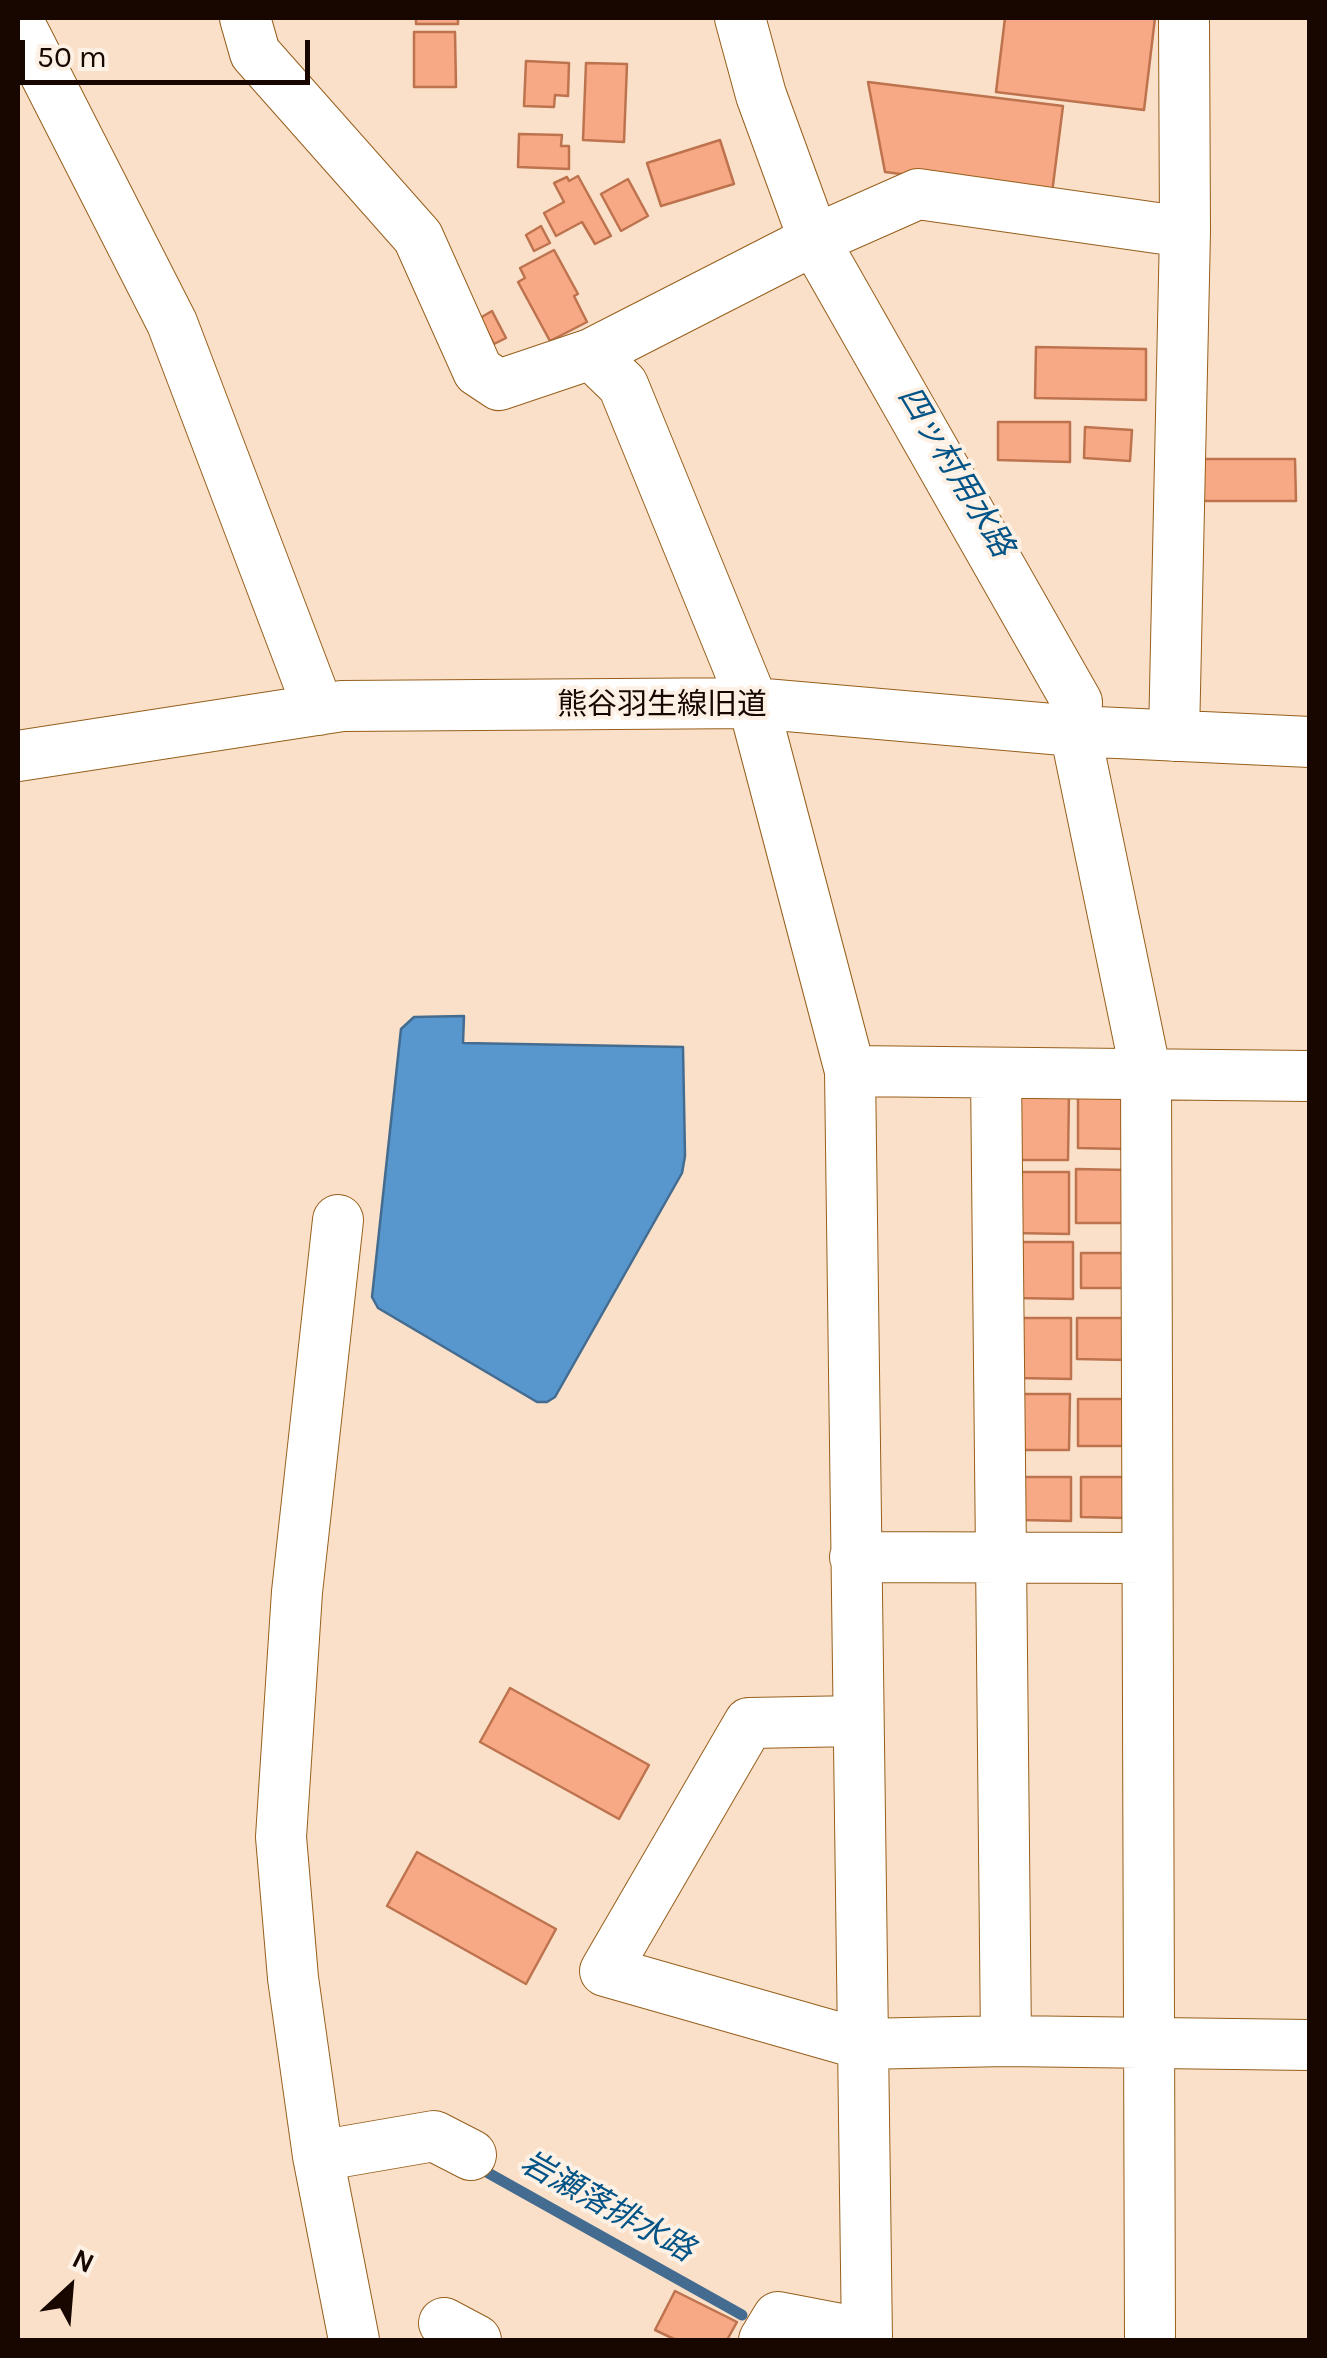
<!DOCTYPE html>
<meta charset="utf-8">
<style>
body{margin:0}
#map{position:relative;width:1327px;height:2358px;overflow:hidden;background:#fae0c8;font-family:Karla,sans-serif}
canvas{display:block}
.frame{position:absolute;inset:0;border:20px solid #180700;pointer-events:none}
.north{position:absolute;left:20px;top:2238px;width:100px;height:100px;-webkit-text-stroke:8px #fdf0e4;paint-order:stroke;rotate:26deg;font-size:28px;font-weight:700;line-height:40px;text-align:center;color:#180700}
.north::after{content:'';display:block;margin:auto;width:35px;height:45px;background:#180700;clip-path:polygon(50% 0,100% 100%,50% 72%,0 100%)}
.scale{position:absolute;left:20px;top:40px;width:290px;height:45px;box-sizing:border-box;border:5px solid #180700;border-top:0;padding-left:12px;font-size:30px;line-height:35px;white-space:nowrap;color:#180700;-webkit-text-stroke:8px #fdf0e4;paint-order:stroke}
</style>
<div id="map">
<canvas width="1327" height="2358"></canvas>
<div class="frame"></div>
<div class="north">N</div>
<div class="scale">50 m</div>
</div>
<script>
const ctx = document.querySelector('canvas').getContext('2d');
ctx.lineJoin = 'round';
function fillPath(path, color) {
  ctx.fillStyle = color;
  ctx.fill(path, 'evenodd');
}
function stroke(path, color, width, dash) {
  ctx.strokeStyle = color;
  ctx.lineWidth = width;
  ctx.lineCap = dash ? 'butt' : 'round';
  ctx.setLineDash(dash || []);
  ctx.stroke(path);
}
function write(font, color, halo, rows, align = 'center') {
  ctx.font = font + ' Karla,"Noto Sans JP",sans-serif';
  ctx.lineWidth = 8;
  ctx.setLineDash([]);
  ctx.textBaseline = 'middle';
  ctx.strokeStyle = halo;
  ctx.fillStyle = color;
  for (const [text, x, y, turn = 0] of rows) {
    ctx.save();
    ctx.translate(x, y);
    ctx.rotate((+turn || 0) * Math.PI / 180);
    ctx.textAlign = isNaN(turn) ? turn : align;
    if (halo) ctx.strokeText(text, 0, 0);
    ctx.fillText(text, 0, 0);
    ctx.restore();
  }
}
const water = new Path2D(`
 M 464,1016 L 463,1043 L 683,1047 L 685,1156 L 682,1173 L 555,1397 L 547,1402 L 537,1402 L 378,1308 L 372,1297 L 401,1029 L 414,1017 Z`);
fillPath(water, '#5797cd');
stroke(water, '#446c90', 2.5);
stroke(new Path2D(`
 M 474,2165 L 742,2315`), '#446c90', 11);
const building = new Path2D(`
 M 416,18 L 458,18 L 458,24 L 416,24 Z
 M 1005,18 L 1155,18 L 1144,110 L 996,92 Z
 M 414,32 L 455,32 L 456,87 L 414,87 Z
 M 526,61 L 569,63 L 568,96 L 555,95 L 554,107 L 524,106 Z
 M 586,63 L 627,64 L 624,142 L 583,140 Z
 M 868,82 L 1063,106 L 1052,193 L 885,172 Z
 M 519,134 L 562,135 L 561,146 L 569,146 L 569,169 L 518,167 Z
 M 720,140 L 734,184 L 661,206 L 647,163 Z
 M 578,176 L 611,236 L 595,244 L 582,222 L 556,236 L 544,213 L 564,202 L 554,183 L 567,177 L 569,181 Z
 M 628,179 L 648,216 L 621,231 L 601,194 Z
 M 541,226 L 550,243 L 534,251 L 526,235 Z
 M 554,250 L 578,294 L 574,296 L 587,322 L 550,341 L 518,282 L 525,278 L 520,268 Z
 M 492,311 L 506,338 L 494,344 L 480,318 Z
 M 1036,347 L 1146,349 L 1146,400 L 1035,398 Z
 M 998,422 L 1070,422 L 1070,462 L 998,460 Z
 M 1085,427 L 1132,430 L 1130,461 L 1084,458 Z
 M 1201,459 L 1295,459 L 1296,501 L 1201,501 Z
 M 1020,1091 L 1069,1092 L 1068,1160 L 1020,1160 Z
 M 1078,1097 L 1127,1098 L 1127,1149 L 1078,1148 Z
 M 1076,1169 L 1129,1170 L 1128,1223 L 1076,1223 Z
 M 1014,1172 L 1069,1172 L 1069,1234 L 1013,1233 Z
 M 1016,1242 L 1073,1242 L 1073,1299 L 1015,1298 Z
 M 1081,1253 L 1128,1253 L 1128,1288 L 1081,1288 Z
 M 1018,1318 L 1071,1318 L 1071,1379 L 1018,1378 Z
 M 1077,1318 L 1127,1318 L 1126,1360 L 1077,1359 Z
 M 1015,1394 L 1070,1394 L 1069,1450 L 1015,1450 Z
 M 1078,1399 L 1131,1399 L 1131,1446 L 1078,1446 Z
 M 1021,1477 L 1071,1477 L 1071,1521 L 1021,1520 Z
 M 1081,1477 L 1127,1477 L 1127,1518 L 1081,1517 Z
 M 510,1688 L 649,1765 L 619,1819 L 480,1742 Z
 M 417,1852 L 556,1929 L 526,1984 L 387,1906 Z
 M 675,2291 L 737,2322 L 727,2340 L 676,2340 L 655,2330 Z`);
fillPath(building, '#f7a884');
stroke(building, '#be734f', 2.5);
const minor = new Path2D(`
 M 245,18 L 255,53 L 418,237 L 478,371 L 499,385 L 591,354 L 814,240 L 918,194 L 1185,232
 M 740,18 L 761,95 L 814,240 L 1077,702 L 1075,731 L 1146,1074 L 1150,2340
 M 18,21 L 172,323 L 319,710
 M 591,354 L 623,385 L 753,703 L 850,1071 L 867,2340
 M 1174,736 L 1185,232 L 1184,18
 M 18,756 L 342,706 L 753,703 L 1075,731 L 1310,742
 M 850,1071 L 1310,1076
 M 996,1073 L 1006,2041
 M 338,1220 L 297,1592 L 281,1837 L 293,1978 L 318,2156 L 354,2340
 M 855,1557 L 1147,1558
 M 857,1721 L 749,1723 L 605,1971 L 861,2044 L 1006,2041 L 1310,2045
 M 318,2156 L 434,2136 L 471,2155
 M 444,2323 L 476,2340
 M 764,2340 L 778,2317 L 867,2334`);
stroke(minor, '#975f1c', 52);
stroke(minor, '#fff', 50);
write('30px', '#180700', '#fdf0e4', [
 ["熊谷羽生線旧道",662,705]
]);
write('italic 32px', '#025386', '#fdf0e4', [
 ["四ッ村用水路",955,472,59],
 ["岩瀬落排水路",607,2207,29]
]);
</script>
